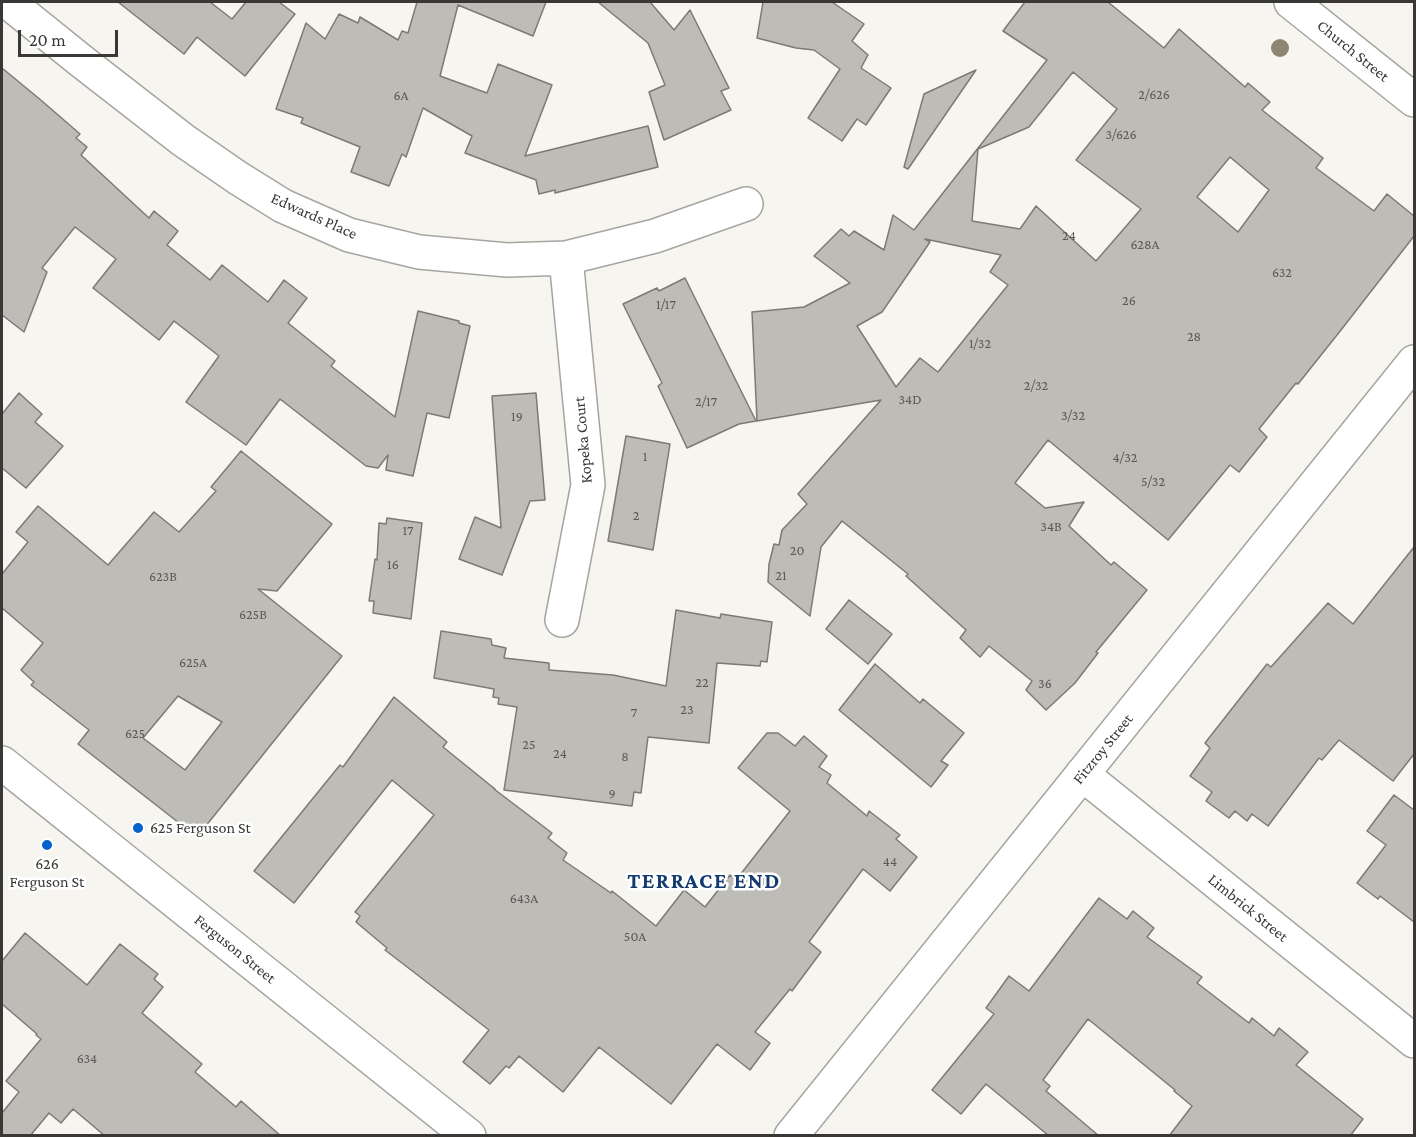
<!DOCTYPE html>
<style>
body{margin:0}
#map{position:relative;width:1416px;height:1137px;overflow:hidden;background:#f7f5f0;font-family:"Crimson Pro",serif}
canvas{display:block}
.frame{position:absolute;inset:0;border:3px solid #393836;pointer-events:none}
.scale{position:absolute;left:18px;top:30px;width:100px;height:27px;box-sizing:border-box;border:3px solid #393836;border-top:0;padding-left:8px;font-size:18px;line-height:21px;white-space:nowrap;color:#393836;-webkit-text-stroke:4px #fff;paint-order:stroke}
</style>
<div id="map">
<canvas width="1416" height="1137"></canvas>
<div class="frame"></div>
<div class="scale">20 m</div>
</div>
<script>
const ctx = document.querySelector('canvas').getContext('2d');
ctx.lineJoin = 'round';
function fillPath(path, color) {
  ctx.fillStyle = color;
  ctx.fill(path, 'evenodd');
}
function stroke(path, color, width, dash) {
  ctx.strokeStyle = color;
  ctx.lineWidth = width;
  ctx.lineCap = dash ? 'butt' : 'round';
  ctx.setLineDash(dash || []);
  ctx.stroke(path);
}
function write(font, color, halo, rows, align = 'center') {
  ctx.font = font + ' "Crimson Pro",serif';
  ctx.lineWidth = 5;
  ctx.setLineDash([]);
  ctx.textBaseline = 'middle';
  ctx.strokeStyle = halo;
  ctx.fillStyle = color;
  for (const [text, x, y, turn = 0] of rows) {
    ctx.save();
    ctx.translate(x, y);
    ctx.rotate((+turn || 0) * Math.PI / 180);
    ctx.textAlign = isNaN(turn) ? turn : align;
    if (halo) ctx.strokeText(text, 0, 0);
    ctx.fillText(text, 0, 0);
    ctx.restore();
  }
}
const building = new Path2D(`
 M 118,2 L 210,2 L 232,19 L 246,2 L 279,2 L 295,14 L 245,76 L 197,37 L 184,54 Z
 M 417,2 L 546,2 L 533,36 L 458,5 L 440,76 L 487,93 L 498,64 L 552,85 L 525,156 L 648,126 L 658,167 L 555,193 L 555,190 L 539,194 L 536,180 L 465,153 L 472,136 L 423,108 L 406,157 L 402,154 L 389,186 L 351,172 L 360,147 L 301,123 L 303,118 L 276,109 L 306,23 L 325,39 L 339,14 L 358,23 L 360,17 L 398,40 L 402,31 L 408,33 Z
 M 598,2 L 650,2 L 674,30 L 690,10 L 729,88 L 721,91 L 731,110 L 664,140 L 649,92 L 665,85 L 648,43 Z
 M 763,2 L 832,2 L 864,24 L 852,41 L 868,55 L 861,68 L 891,88 L 866,125 L 857,119 L 842,141 L 808,118 L 840,69 L 814,50 L 796,48 L 757,38 Z
 M 1025,2 L 1108,2 L 1164,48 L 1179,29 L 1245,87 L 1248,83 L 1270,102 L 1262,110 L 1323,158 L 1316,168 L 1374,211 L 1387,194 L 1414,216 L 1414,236 L 1341,330 L 1298,384 L 1296,383 L 1259,429 L 1267,437 L 1239,472 L 1230,465 L 1168,540 L 1048,440 L 1015,483 L 1045,508 L 1084,502 L 1069,526 L 1111,565 L 1114,562 L 1147,590 L 1096,652 L 1098,653 L 1075,683 L 1046,710 L 1026,690 L 1032,681 L 989,646 L 980,657 L 960,638 L 966,630 L 906,576 L 908,574 L 842,521 L 821,547 L 810,616 L 768,582 L 769,564 L 774,544 L 779,545 L 782,530 L 807,504 L 798,494 L 881,400 L 757,421 L 752,312 L 804,307 L 850,283 L 814,256 L 841,229 L 849,236 L 854,231 L 884,250 L 893,215 L 914,230 L 1047,60 L 1003,31 ZM 1073,72 L 1117,109 L 1076,160 L 1141,209 L 1096,261 L 1036,206 L 1020,229 L 972,221 L 978,149 L 1029,127 ZM 1230,157 L 1269,190 L 1238,232 L 1197,197 ZM 925,239 L 1001,255 L 990,272 L 1008,285 L 938,372 L 920,358 L 896,387 L 857,326 L 882,312 L 930,242 Z
 M 2,68 L 42,101 L 80,134 L 76,138 L 87,147 L 81,155 L 149,218 L 154,211 L 178,231 L 167,245 L 210,280 L 222,265 L 268,302 L 284,280 L 307,298 L 288,323 L 335,361 L 331,366 L 395,417 L 418,311 L 459,321 L 459,323 L 470,326 L 449,418 L 427,413 L 413,476 L 386,470 L 388,455 L 378,468 L 366,466 L 280,399 L 246,445 L 186,402 L 219,356 L 174,321 L 159,340 L 93,288 L 116,259 L 75,227 L 42,268 L 47,272 L 24,332 L 2,315 Z
 M 976,70 L 908,169 L 904,167 L 924,94 Z
 M 685,278 L 756,421 L 739,424 L 687,448 L 658,386 L 662,383 L 623,304 L 657,288 L 659,291 Z
 M 19,393 L 42,414 L 35,422 L 63,446 L 26,488 L 2,468 L 2,414 Z
 M 536,393 L 545,500 L 530,501 L 502,575 L 459,559 L 475,517 L 501,528 L 492,396 Z
 M 626,436 L 670,444 L 653,550 L 608,541 Z
 M 241,451 L 332,524 L 277,591 L 258,589 L 342,656 L 197,837 L 78,744 L 89,730 L 31,685 L 34,682 L 21,670 L 43,643 L 2,608 L 2,574 L 28,542 L 16,532 L 38,506 L 108,565 L 154,512 L 179,532 L 216,491 L 211,487 ZM 178,696 L 222,722 L 185,770 L 143,738 Z
 M 387,518 L 422,523 L 411,619 L 373,613 L 374,601 L 369,601 L 375,559 L 377,560 L 379,523 L 386,524 Z
 M 1414,547 L 1414,754 L 1393,781 L 1339,740 L 1322,760 L 1319,758 L 1268,826 L 1252,814 L 1247,821 L 1235,811 L 1229,818 L 1206,801 L 1212,792 L 1190,776 L 1210,748 L 1205,743 L 1267,664 L 1271,667 L 1328,603 L 1353,624 Z
 M 849,600 L 892,634 L 868,664 L 826,629 Z
 M 676,610 L 720,618 L 721,614 L 772,622 L 767,662 L 761,661 L 760,666 L 717,663 L 709,743 L 648,737 L 641,793 L 634,792 L 632,806 L 504,790 L 517,707 L 498,704 L 499,698 L 493,697 L 494,689 L 434,678 L 441,631 L 491,639 L 492,645 L 506,648 L 504,658 L 549,663 L 549,670 L 613,675 L 666,686 Z
 M 875,664 L 920,703 L 923,699 L 964,733 L 941,761 L 948,765 L 931,787 L 839,710 Z
 M 394,697 L 447,742 L 443,747 L 495,789 L 494,789 L 552,833 L 548,838 L 567,853 L 563,860 L 611,893 L 612,891 L 656,926 L 684,890 L 705,907 L 730,875 L 736,880 L 790,811 L 738,768 L 767,733 L 778,733 L 795,746 L 804,736 L 827,756 L 819,767 L 831,775 L 827,783 L 867,816 L 869,811 L 900,835 L 896,839 L 917,857 L 890,891 L 863,869 L 809,942 L 821,952 L 792,991 L 790,989 L 755,1032 L 770,1043 L 750,1070 L 717,1044 L 671,1104 L 599,1047 L 563,1092 L 519,1056 L 509,1068 L 506,1066 L 490,1084 L 463,1062 L 489,1030 L 385,950 L 387,948 L 356,922 L 360,916 L 355,912 L 434,815 L 392,780 L 294,903 L 254,871 L 340,765 L 343,767 Z
 M 1394,795 L 1414,810 L 1414,808 L 1414,922 L 1380,896 L 1378,899 L 1357,883 L 1386,845 L 1367,831 Z
 M 1099,898 L 1127,919 L 1133,911 L 1154,928 L 1147,937 L 1202,977 L 1197,983 L 1249,1023 L 1252,1018 L 1274,1036 L 1279,1028 L 1308,1052 L 1296,1065 L 1363,1119 L 1350,1136 L 1169,1136 L 1192,1106 L 1174,1091 L 1175,1090 L 1088,1019 L 1043,1080 L 1050,1086 L 1046,1091 L 1099,1136 L 1049,1136 L 986,1084 L 961,1114 L 932,1090 L 994,1014 L 986,1008 L 1009,976 L 1029,991 Z
 M 25,933 L 87,985 L 120,944 L 158,974 L 154,979 L 163,987 L 142,1013 L 202,1064 L 195,1072 L 236,1107 L 241,1101 L 281,1136 L 105,1136 L 73,1109 L 61,1123 L 49,1113 L 30,1136 L 2,1136 L 2,1113 L 19,1092 L 6,1081 L 41,1039 L 36,1035 L 37,1034 L 2,1004 L 2,961 Z`);
fillPath(building, '#bebcb7');
stroke(building, '#7c7a76', 1.5);
const street = new Path2D(`
 M 8,2 L 80,60 L 183,140 L 238,178 L 283,206 L 349,235 L 419,252 L 507,260 L 566,258 L 655,236 L 746,204
 M 1291,2 L 1414,100
 M 562,620 L 588,485 L 566,258
 M 2,763 L 469,1136
 M 1082,774 L 1414,1041
 M 791,1136 L 1414,362`);
stroke(street, '#a7a5a0', 36);
stroke(street, '#fff', 33);
ctx.fillStyle = '#8e8671';
for (const [x, y] of [
 [1280,48]
]) {
  ctx.beginPath();
  ctx.arc(x, y, 9, 0, 2 * Math.PI);
  ctx.fill();
}
for (const [x, y, r, color] of [
 [138,828,6,"#0463cc"],
 [47,845,6,"#0463cc"]
]) {
  const dot = new Path2D();
  dot.arc(x, y, r, 0, 2 * Math.PI);
  ctx.fillStyle = color;
  ctx.fill(dot);
  stroke(dot, '#fff', 2);
}
write('14px', '#5a5956', null, [
 ["2/626",1154,95],
 ["6A",401,96],
 ["3/626",1121,135],
 ["24",1069,236],
 ["628A",1145,245],
 ["632",1282,273],
 ["26",1129,301],
 ["1/17",666,305],
 ["28",1194,337],
 ["1/32",980,344],
 ["2/32",1036,386],
 ["34D",910,400],
 ["2/17",706,402],
 ["3/32",1073,416],
 ["19",517,417],
 ["1",645,457],
 ["4/32",1125,458],
 ["5/32",1153,482],
 ["2",636,516],
 ["34B",1051,527],
 ["17",408,531],
 ["20",797,551],
 ["16",393,565],
 ["21",781,576],
 ["623B",163,577],
 ["625B",253,615],
 ["625A",193,663],
 ["22",702,683],
 ["36",1045,684],
 ["23",687,710],
 ["7",634,713],
 ["625",135,734],
 ["25",529,745],
 ["24",560,754],
 ["8",625,757],
 ["9",612,794],
 ["44",890,862],
 ["643A",524,899],
 ["50A",635,937],
 ["634",87,1059]
]);
write('16px', '#393836', '#fff', [
 ["Church Street",1353,51,39],
 ["Edwards Place",314,216,24],
 ["Kopeka Court",583,440,-95],
 ["Fitzroy Street",1103,749,-51],
 ["Limbrick Street",1248,908,39],
 ["Ferguson Street",235,949,39]
]);
write('16px', '#393836', '#fff', [
 ["625 Ferguson St",150,828],
 ["626",47,864,"center"],
 ["Ferguson St",47,882,"center"]
], 'left');
ctx.letterSpacing = '1.5px';
write('bold 22px', '#143b6f', '#fff', [
 ["TERRACE END",704,881]
]);
ctx.letterSpacing = '0px';
</script>
